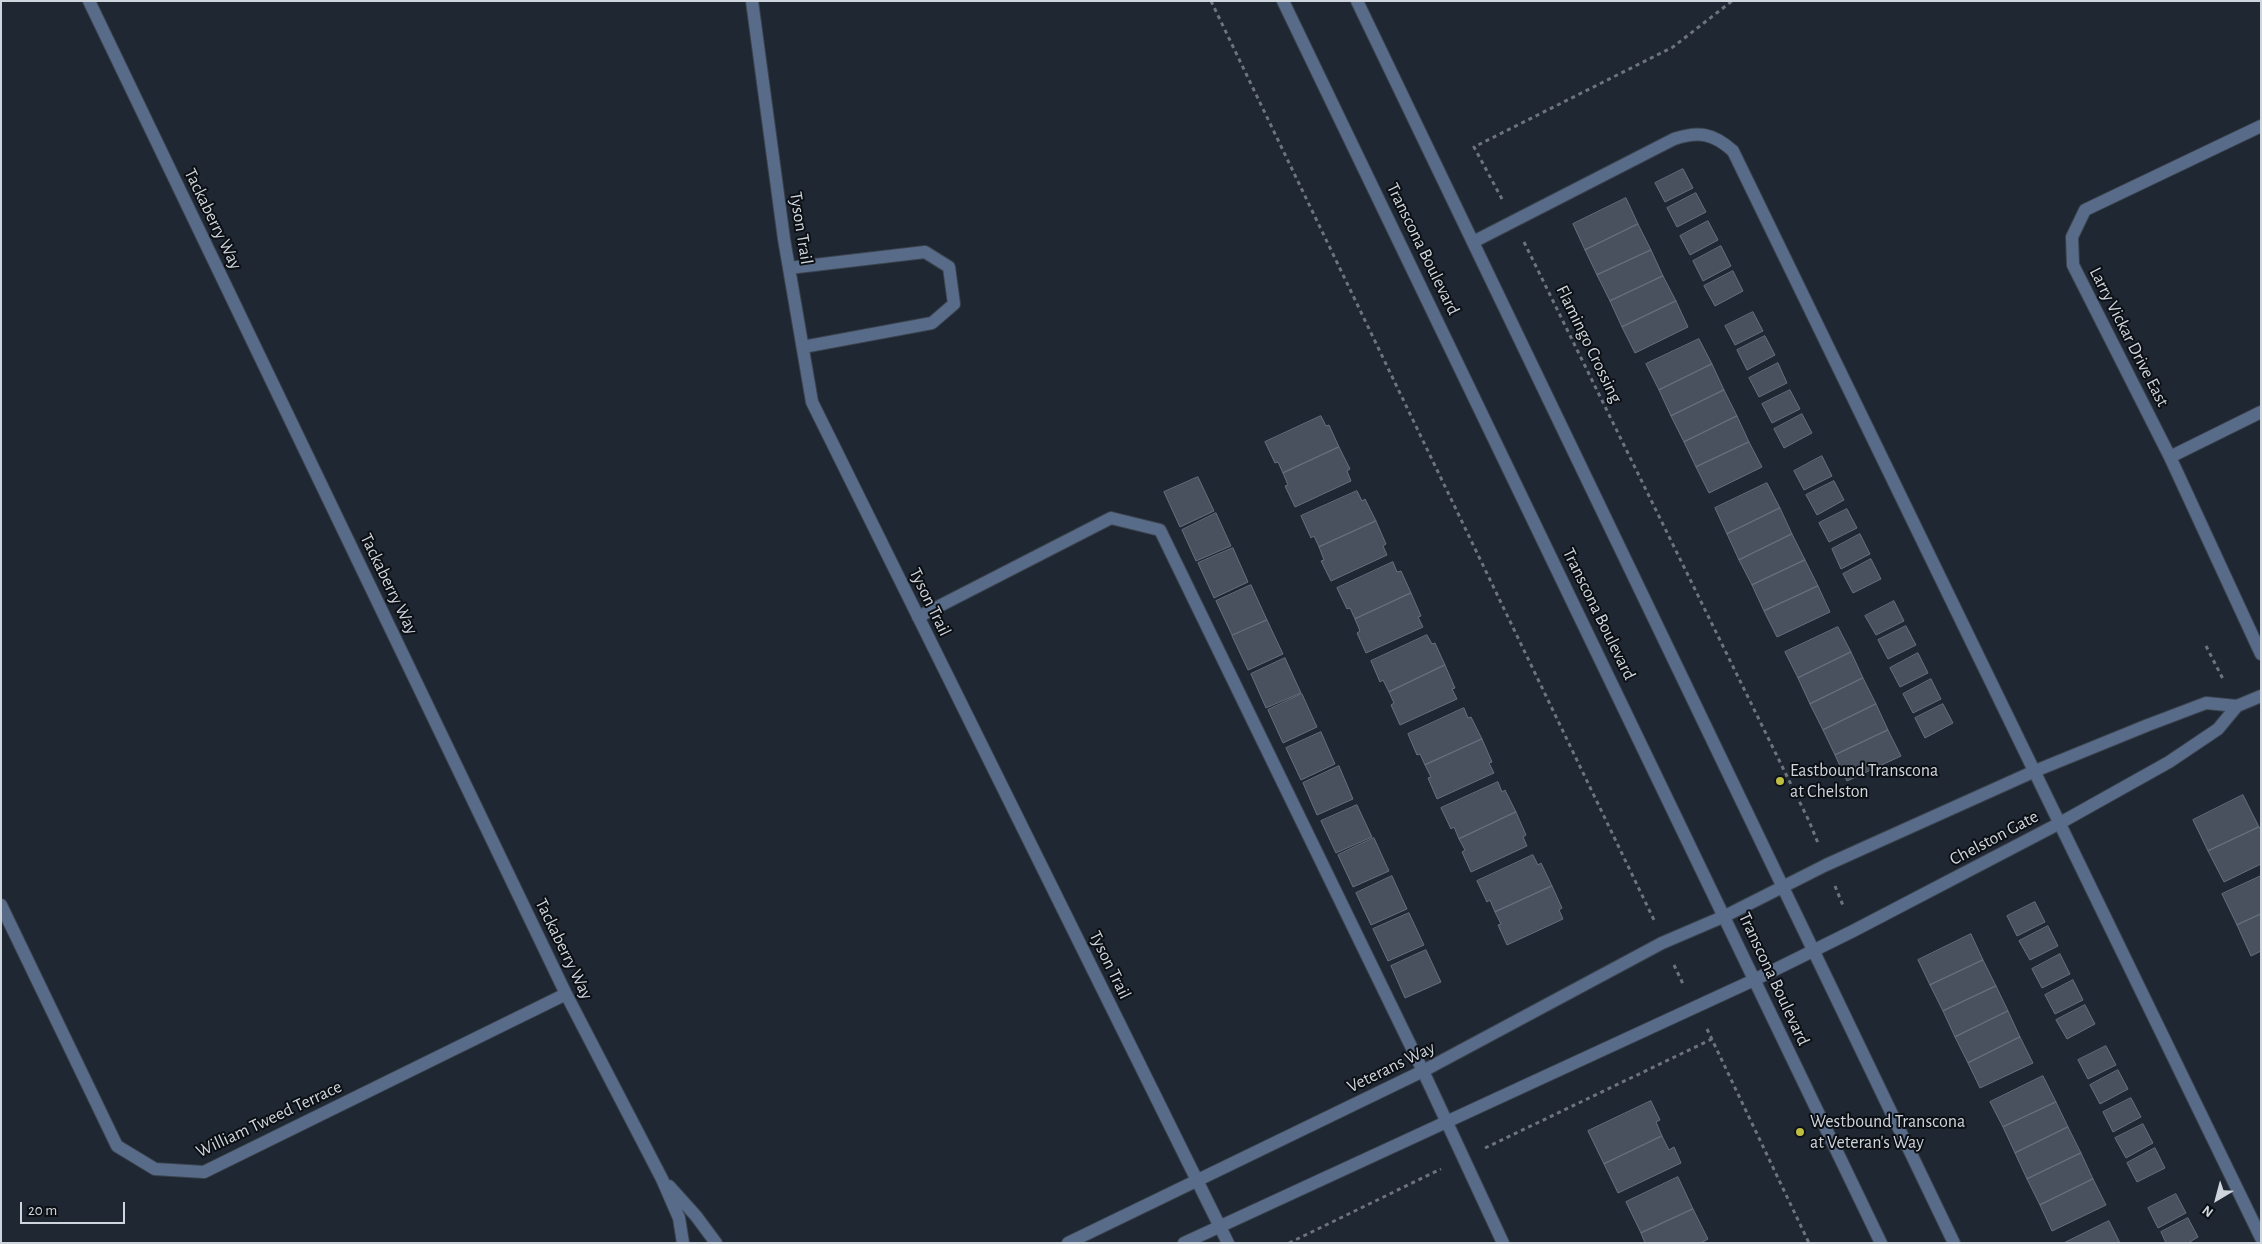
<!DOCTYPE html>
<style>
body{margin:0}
#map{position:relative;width:2262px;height:1244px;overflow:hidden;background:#1f2733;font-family:"Alegreya Sans",sans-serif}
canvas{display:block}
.frame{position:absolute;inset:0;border:2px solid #cfd5dd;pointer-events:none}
.north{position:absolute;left:2192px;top:1174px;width:50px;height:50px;-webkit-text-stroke:4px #0c1015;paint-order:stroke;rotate:217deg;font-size:14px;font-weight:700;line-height:20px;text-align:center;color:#cfd5dd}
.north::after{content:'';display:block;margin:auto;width:18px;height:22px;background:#cfd5dd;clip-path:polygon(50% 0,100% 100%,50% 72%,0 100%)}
.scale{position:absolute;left:20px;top:1202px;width:105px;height:22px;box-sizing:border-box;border:2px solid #cfd5dd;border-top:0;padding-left:6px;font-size:15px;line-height:18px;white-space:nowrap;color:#cfd5dd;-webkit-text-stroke:4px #0c1015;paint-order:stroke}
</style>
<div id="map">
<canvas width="2262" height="1244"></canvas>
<div class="frame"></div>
<div class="north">N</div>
<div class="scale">20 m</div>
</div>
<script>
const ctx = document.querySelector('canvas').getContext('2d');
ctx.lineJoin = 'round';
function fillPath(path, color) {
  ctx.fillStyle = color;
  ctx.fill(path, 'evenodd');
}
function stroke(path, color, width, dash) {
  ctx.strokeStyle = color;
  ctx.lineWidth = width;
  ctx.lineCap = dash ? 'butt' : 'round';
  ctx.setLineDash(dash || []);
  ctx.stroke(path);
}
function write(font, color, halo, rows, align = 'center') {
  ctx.font = font + ' "Alegreya Sans",sans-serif';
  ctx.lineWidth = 4;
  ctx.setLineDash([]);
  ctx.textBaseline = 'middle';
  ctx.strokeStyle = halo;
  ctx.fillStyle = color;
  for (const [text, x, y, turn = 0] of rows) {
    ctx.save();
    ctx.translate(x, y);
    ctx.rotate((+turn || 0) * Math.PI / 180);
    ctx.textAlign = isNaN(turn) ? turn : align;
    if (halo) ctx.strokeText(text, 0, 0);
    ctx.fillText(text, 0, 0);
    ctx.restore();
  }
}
const building = new Path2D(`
 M 1683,169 L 1693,188 L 1665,202 L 1655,183 Z
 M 1696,193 L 1706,212 L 1677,227 L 1667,208 Z
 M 1626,198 L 1638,224 L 1585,250 L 1573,224 Z
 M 1708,221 L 1718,240 L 1690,255 L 1680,236 Z
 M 1638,224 L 1651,250 L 1597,275 L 1585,250 Z
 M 1721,246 L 1731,266 L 1703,281 L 1693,261 Z
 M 1651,250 L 1663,276 L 1610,301 L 1597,275 Z
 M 1733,271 L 1743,291 L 1715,306 L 1704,286 Z
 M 1663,276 L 1676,301 L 1622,327 L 1610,301 Z
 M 1676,301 L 1688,327 L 1635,353 L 1622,327 Z
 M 1753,312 L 1763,331 L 1735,345 L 1725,326 Z
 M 1765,336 L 1775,355 L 1747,370 L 1737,350 Z
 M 1699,339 L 1712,364 L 1659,390 L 1646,364 Z
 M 1778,363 L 1787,383 L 1759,397 L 1749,378 Z
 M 1712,364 L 1724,390 L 1671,416 L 1659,390 Z
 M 1724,390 L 1737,416 L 1684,442 L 1671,416 Z
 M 1790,390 L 1800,409 L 1772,423 L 1762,404 Z
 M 1802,414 L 1812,433 L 1784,448 L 1774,429 Z
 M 1321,416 L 1326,426 L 1329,425 L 1339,447 L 1283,473 L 1278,462 L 1275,463 L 1265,442 Z
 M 1737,416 L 1749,442 L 1696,467 L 1684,442 Z
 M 1749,442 L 1762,467 L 1709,493 L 1696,467 Z
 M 1339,447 L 1350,469 L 1347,471 L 1351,481 L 1295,507 L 1285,486 L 1288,485 L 1283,473 Z
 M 1822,456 L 1832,476 L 1804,490 L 1794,471 Z
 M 1198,477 L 1214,511 L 1180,527 L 1164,492 Z
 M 1834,481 L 1844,500 L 1817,515 L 1806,495 Z
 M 1767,483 L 1780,508 L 1727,534 L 1715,508 Z
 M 1357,491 L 1362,501 L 1365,499 L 1376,521 L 1319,547 L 1314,536 L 1311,538 L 1301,516 Z
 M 1780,508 L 1792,534 L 1739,560 L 1727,534 Z
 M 1847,509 L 1857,528 L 1829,542 L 1819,523 Z
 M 1216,513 L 1231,546 L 1196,561 L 1182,530 Z
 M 1376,521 L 1386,544 L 1383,546 L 1387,555 L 1331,581 L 1321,561 L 1324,560 L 1319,547 Z
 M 1792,534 L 1805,560 L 1752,585 L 1739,560 Z
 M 1860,534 L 1870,554 L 1841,569 L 1832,549 Z
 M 1233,548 L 1248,582 L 1214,598 L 1198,563 Z
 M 1871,559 L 1881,579 L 1853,593 L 1843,574 Z
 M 1805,560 L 1818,586 L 1764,611 L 1752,585 Z
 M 1393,562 L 1397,572 L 1401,571 L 1411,593 L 1355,619 L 1350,608 L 1347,609 L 1337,588 Z
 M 1251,585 L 1267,620 L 1232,635 L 1216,601 Z
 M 1818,586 L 1830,612 L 1777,637 L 1764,611 Z
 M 1411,593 L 1421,616 L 1418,617 L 1423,627 L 1366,653 L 1357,633 L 1360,631 L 1355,619 Z
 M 1894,601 L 1904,621 L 1876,635 L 1865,616 Z
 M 1267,620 L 1283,654 L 1248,670 L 1232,636 Z
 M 1906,626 L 1916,645 L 1888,659 L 1878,640 Z
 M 1838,627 L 1851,652 L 1798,678 L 1785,652 Z
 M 1427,635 L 1432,644 L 1435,643 L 1445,665 L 1389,692 L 1383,680 L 1380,682 L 1371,661 Z
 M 1851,652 L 1863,678 L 1810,704 L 1798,678 Z
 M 1918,653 L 1928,673 L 1900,687 L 1890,668 Z
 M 1285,658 L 1301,693 L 1266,708 L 1251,674 Z
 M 1445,665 L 1455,688 L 1452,689 L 1457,699 L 1400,725 L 1391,705 L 1394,703 L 1389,692 Z
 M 1863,678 L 1876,704 L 1823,730 L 1810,704 Z
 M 1931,679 L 1941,699 L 1913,713 L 1903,694 Z
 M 1302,694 L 1317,727 L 1283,743 L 1268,710 Z
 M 1876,704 L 1888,730 L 1835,755 L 1823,730 Z
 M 1943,704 L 1953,723 L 1925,738 L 1915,718 Z
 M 1464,708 L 1468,718 L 1471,717 L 1482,739 L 1425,765 L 1420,754 L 1417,755 L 1408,734 Z
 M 1888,730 L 1901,756 L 1847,781 L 1835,755 Z
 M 1321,732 L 1335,764 L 1301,780 L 1286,748 Z
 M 1482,739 L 1492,762 L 1489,763 L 1494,773 L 1437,799 L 1428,778 L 1431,777 L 1425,765 Z
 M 1339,766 L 1353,799 L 1317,815 L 1303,783 Z
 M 1498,782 L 1502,792 L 1505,790 L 1516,812 L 1459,839 L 1454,827 L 1451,829 L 1441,808 Z
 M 2243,795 L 2259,827 L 2208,851 L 2193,820 Z
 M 1357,805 L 1372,837 L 1336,853 L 1321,821 Z
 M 1516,812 L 1526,835 L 1523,837 L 1527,846 L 1471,872 L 1462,852 L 1465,850 L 1459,839 Z
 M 2259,827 L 2261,830 L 2261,864 L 2224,882 L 2208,851 Z
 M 1374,838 L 1389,871 L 1353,887 L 1338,855 Z
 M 1533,855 L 1538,865 L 1541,863 L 1552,886 L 1495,912 L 1490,900 L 1487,902 L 1477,881 Z
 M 1392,876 L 1407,909 L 1371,925 L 1356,893 Z
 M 2261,876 L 2261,914 L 2237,925 L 2222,894 Z
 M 1552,886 L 1562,908 L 1559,910 L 1563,919 L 1507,945 L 1498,925 L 1501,924 L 1495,912 Z
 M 2035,902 L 2045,922 L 2017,936 L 2007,916 Z
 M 1409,913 L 1424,945 L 1388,961 L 1373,929 Z
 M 2261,914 L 2261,951 L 2251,956 L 2237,925 Z
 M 2048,926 L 2058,946 L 2030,960 L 2019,941 Z
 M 1971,934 L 1983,960 L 1930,985 L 1918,960 Z
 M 1426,950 L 1441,982 L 1405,998 L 1391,966 Z
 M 2060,954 L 2070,974 L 2042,988 L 2032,969 Z
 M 1983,960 L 1996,986 L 1943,1011 L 1930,985 Z
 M 2073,980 L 2083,1000 L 2055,1014 L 2045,995 Z
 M 1996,986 L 2008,1011 L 1955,1037 L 1943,1011 Z
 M 2085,1005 L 2095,1024 L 2067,1039 L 2056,1020 Z
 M 2008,1011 L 2020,1037 L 1968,1063 L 1955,1037 Z
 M 2020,1037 L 2033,1063 L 1980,1088 L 1968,1063 Z
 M 2106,1046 L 2116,1065 L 2088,1079 L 2078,1060 Z
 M 2118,1070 L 2128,1089 L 2100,1104 L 2090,1085 Z
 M 2043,1076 L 2056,1102 L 2003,1127 L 1990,1102 Z
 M 2131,1098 L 2141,1117 L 2113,1132 L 2103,1112 Z
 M 1651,1101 L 1660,1120 L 1656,1122 L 1662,1136 L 1604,1164 L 1588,1131 Z
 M 2056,1102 L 2068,1127 L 2015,1153 L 2003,1127 Z
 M 2143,1124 L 2153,1143 L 2126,1158 L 2115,1138 Z
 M 2068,1127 L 2081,1153 L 2027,1179 L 2015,1153 Z
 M 1662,1136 L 1669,1150 L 1674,1147 L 1681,1163 L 1618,1193 L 1604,1164 Z
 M 2155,1148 L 2165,1168 L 2137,1182 L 2127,1163 Z
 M 2081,1153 L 2093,1179 L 2040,1205 L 2027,1179 Z
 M 1678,1177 L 1693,1209 L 1641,1233 L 1626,1202 Z
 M 2093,1179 L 2106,1205 L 2052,1231 L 2040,1205 Z
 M 2176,1194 L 2186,1213 L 2158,1228 L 2148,1208 Z
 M 1693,1209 L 1708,1239 L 1701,1243 L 1645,1243 L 1641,1233 Z
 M 2188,1218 L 2198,1237 L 2188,1243 L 2166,1243 L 2161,1232 Z
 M 2109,1221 L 2120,1243 L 2064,1243 Z`);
fillPath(building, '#49515f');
stroke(building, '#666f7e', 1);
const minor = new Path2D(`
 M 89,1 L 566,994 L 662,1179 L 679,1218 L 683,1243
 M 752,1 L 784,239 L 812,402 L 1228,1243
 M 1283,1 L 1881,1243
 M 1357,1 L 1954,1243
 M 2261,126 L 2085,210 L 2072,237 L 2073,265 L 2170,457 L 2261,654
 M 1473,242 L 1674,139 C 1699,131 1713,133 1733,151 L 2261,1238
 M 789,268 L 925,252 L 949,267 L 954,304 L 932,323 L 803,347
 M 2170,457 L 2261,412
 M 918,617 L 1111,518 L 1160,530 L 1423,1071 L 1503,1243
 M 1,905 L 117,1146 L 155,1169 L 204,1172 L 566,994
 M 669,1186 L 696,1216 L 716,1243
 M 1068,1243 L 1423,1071 L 1662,943 L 1725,916 L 1826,865 L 2035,771 L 2148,725 L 2206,703 L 2237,706
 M 1184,1243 L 1754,980 L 1853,931 L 2060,823 L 2169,762 L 2218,729 L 2237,706 L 2261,696`);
stroke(minor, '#3b434e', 14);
stroke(new Path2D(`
 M 1211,1 L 1654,920
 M 1502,199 L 1474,147 L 1673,47 L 1732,1
 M 1524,242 L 1809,821 L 1818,843
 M 2206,646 L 2223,679
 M 1835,886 L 1844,908
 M 1674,965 L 1684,986
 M 1707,1029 L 1809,1243
 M 1485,1148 L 1712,1039
 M 1289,1243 L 1441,1169`), '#6d747e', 3, [4, 4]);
stroke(minor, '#586c8a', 12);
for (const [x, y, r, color] of [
 [1780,781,5,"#bfbe41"],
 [1800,1132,5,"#bfbe41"]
]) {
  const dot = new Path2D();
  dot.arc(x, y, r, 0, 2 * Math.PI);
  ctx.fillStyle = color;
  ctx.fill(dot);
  stroke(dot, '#0c1015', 2);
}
write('18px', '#cfd5dd', '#0c1015', [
 ["Tackaberry Way",213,219,64],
 ["Tyson Trail",801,228,81],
 ["Transcona Boulevard",1423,249,64],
 ["Larry Vickar Drive East",2129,337,63],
 ["Flamingo Crossing",1589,344,64],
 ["Tackaberry Way",389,584,64],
 ["Tyson Trail",930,602,64],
 ["Transcona Boulevard",1599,614,64],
 ["Chelston Gate",1994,838,-28],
 ["Tackaberry Way",564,949,64],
 ["Tyson Trail",1110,965,64],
 ["Transcona Boulevard",1774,979,65],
 ["Veterans Way",1391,1067,-26],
 ["William Tweed Terrace",269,1119,-25]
]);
write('18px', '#cfd5dd', '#0c1015', [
 ["Eastbound Transcona",1790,771],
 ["at Chelston",1790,792],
 ["Westbound Transcona",1810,1122],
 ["at Veteran's Way",1810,1143]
], 'left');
</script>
